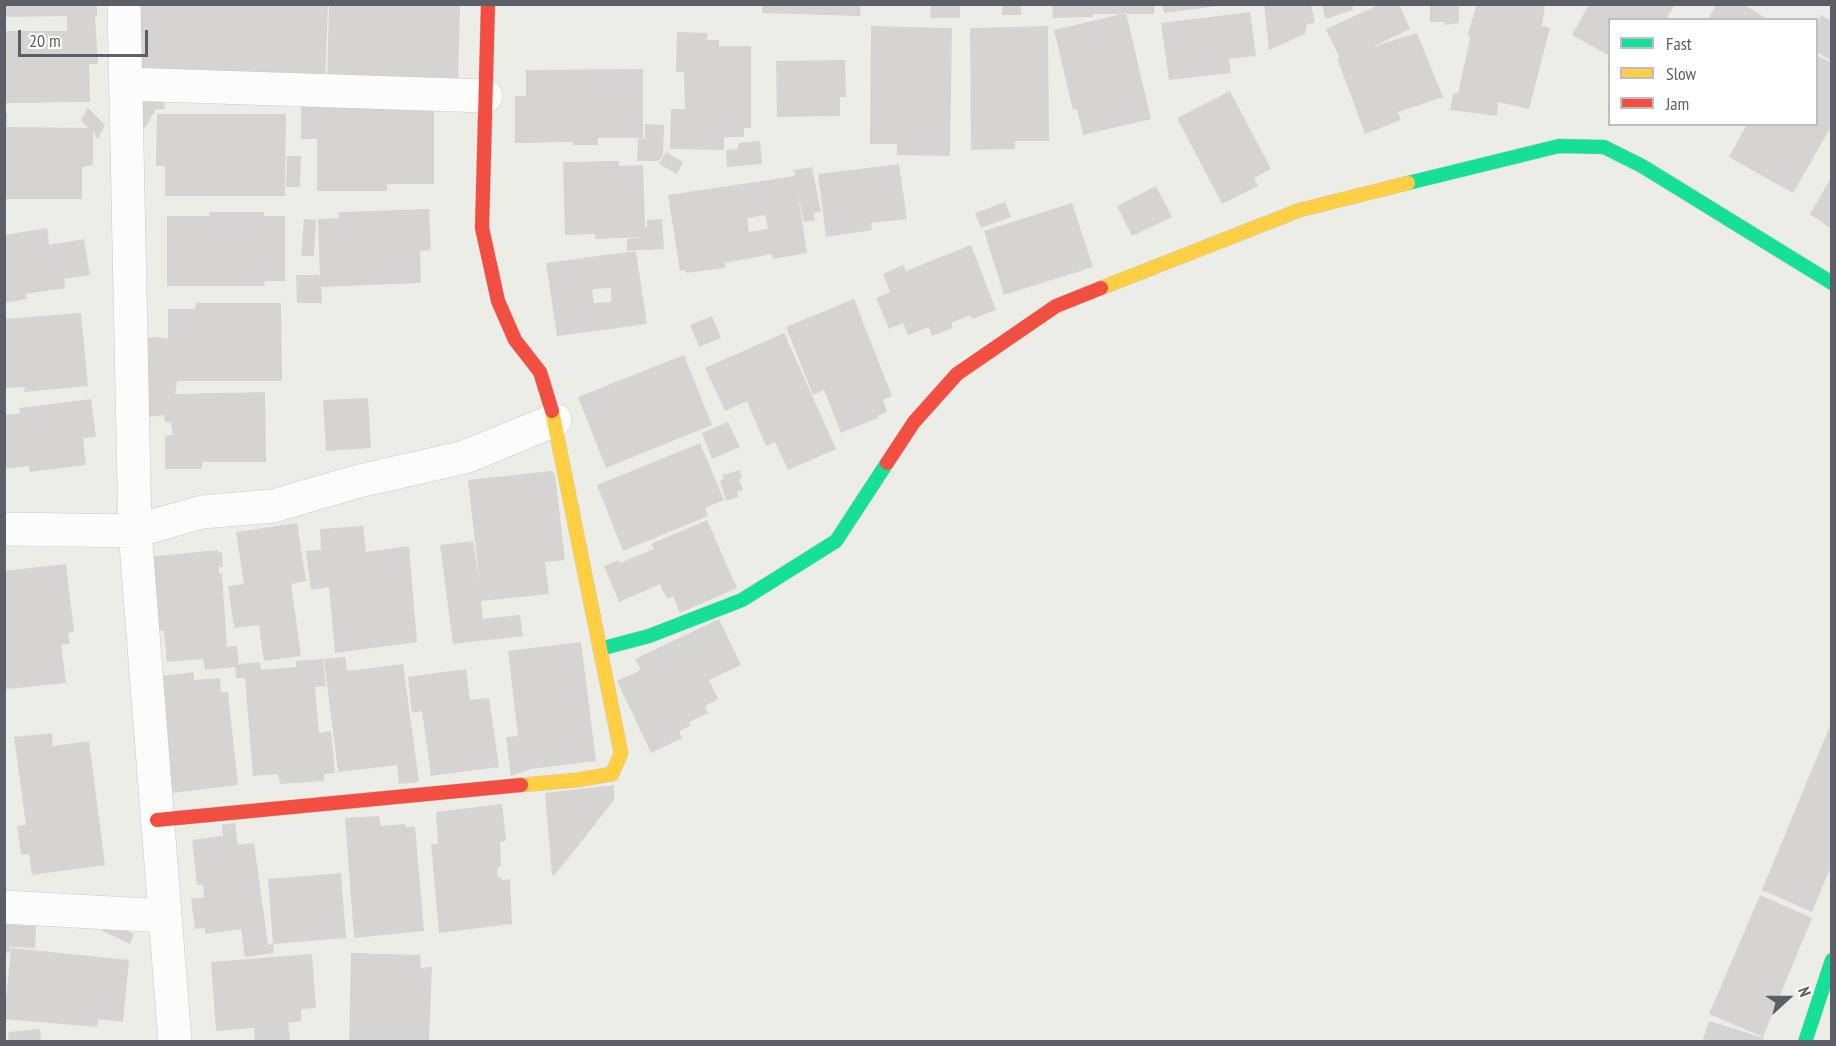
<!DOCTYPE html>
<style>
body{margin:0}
#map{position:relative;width:1836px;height:1046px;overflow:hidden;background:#edede8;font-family:"PT Sans Narrow",sans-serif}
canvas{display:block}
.frame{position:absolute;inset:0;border:6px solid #5c6066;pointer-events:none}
.legend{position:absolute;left:1608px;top:18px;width:210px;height:108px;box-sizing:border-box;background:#fff;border:2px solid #bebfc2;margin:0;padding:8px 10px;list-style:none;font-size:18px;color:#5c6066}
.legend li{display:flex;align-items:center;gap:12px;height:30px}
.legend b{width:30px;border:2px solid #bebfc2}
.north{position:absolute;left:1758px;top:968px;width:60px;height:60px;-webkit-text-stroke:4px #fff;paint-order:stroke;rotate:69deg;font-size:16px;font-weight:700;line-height:24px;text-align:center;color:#5c6066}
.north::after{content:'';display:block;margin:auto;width:21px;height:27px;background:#5c6066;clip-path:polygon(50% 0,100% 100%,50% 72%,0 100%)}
.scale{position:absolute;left:18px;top:30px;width:130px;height:27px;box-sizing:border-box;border:3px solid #5c6066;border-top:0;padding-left:8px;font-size:18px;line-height:21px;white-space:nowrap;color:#5c6066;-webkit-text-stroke:4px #fff;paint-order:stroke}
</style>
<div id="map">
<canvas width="1836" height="1046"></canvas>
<div class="frame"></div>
<ul class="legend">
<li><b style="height:8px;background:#16e098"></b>Fast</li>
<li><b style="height:8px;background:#ffcf43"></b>Slow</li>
<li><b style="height:8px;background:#f24e42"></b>Jam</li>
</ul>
<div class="north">N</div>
<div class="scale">20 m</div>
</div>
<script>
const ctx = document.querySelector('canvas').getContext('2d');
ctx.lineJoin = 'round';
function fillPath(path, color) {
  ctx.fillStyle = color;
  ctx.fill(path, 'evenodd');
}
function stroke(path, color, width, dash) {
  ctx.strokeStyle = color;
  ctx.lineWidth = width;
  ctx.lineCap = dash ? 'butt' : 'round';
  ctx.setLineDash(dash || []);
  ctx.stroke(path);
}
fillPath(new Path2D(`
 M 4,4 L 97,4 L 97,16 L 95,16 L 98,64 L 89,64 L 90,102 L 5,103 L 5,31 L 67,31 L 67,16 L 4,17 Z
 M 133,4 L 328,6 L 325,83 L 135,74 Z
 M 332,4 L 460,4 L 458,87 L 327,83 L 329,6 L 332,6 Z
 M 762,4 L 861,4 L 860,16 L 762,13 Z
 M 931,4 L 960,4 L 960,18 L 930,18 Z
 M 1002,4 L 1021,4 L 1021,15 L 1002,15 Z
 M 1052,4 L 1154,4 L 1154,14 L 1093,14 L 1093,17 L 1053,18 Z
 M 1162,4 L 1216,4 L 1217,6 L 1164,13 Z
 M 1264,4 L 1311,4 L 1315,23 L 1307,24 L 1305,34 L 1269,50 Z
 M 1322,4 L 1352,4 L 1353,10 L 1325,19 Z
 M 1381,4 L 1399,4 L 1410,29 L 1372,47 L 1417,33 L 1443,97 L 1398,112 L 1401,120 L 1365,134 L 1337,58 L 1339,57 L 1326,29 Z
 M 1430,4 L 1459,6 L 1459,23 L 1444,25 L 1445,22 L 1430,22 Z
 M 1477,4 L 1545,4 L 1542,26 L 1550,28 L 1529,109 L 1498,102 L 1497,116 L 1450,110 L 1453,94 L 1458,93 L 1470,39 L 1468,33 Z
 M 1589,4 L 1675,4 L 1666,20 L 1610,20 L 1610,56 L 1572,35 Z
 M 1716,4 L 1743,4 L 1769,20 L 1708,20 Z
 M 1250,12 L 1256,56 L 1229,59 L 1231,73 L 1169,80 L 1161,23 Z
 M 1126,13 L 1151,119 L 1083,135 L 1077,109 L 1073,110 L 1054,30 Z
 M 1821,15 L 1832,21 L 1832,61 L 1816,52 L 1816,26 Z
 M 871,26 L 952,28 L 950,156 L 897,155 L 897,144 L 870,144 Z
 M 1048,26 L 1049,141 L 1015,141 L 1015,149 L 971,150 L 970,28 Z
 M 677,32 L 708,33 L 707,40 L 719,40 L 719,46 L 751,46 L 751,128 L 744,128 L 744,137 L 724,137 L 724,150 L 670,149 L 671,109 L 685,109 L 684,72 L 676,72 Z
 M 1816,55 L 1832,63 L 1832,125 L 1793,193 L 1729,157 L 1747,124 L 1816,124 Z
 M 845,60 L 846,97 L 840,97 L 840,116 L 777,117 L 776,61 Z
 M 643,69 L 643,138 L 598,138 L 598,145 L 573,145 L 573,142 L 515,143 L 515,96 L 526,96 L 526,70 Z
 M 1230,91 L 1271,169 L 1254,178 L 1258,186 L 1222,204 L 1177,118 Z
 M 148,93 L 164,93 L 165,109 L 156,109 L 145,128 L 129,119 Z
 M 301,101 L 323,101 L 323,108 L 434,106 L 434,184 L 387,184 L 387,191 L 317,191 L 317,139 L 301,139 Z
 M 88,108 L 105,125 L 98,139 L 93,131 L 93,165 L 82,167 L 82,199 L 4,199 L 4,113 L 7,113 L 7,127 L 88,128 L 81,120 Z
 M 157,114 L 286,114 L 285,196 L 165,196 L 165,166 L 156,166 Z
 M 645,124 L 664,125 L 663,156 L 658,161 L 637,161 L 638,139 L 650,138 L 645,138 Z
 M 760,141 L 762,164 L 727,167 L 726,150 L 738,149 L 738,143 Z
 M 666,152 L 683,162 L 677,174 L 659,164 Z
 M 287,156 L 301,156 L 300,187 L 286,187 Z
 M 619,161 L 619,166 L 643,165 L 645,227 L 647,227 L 647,220 L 662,219 L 664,249 L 627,251 L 627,239 L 644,237 L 595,239 L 595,234 L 565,235 L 563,162 Z
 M 899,164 L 907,219 L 871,223 L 872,230 L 826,237 L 818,174 Z
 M 812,167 L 821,212 L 814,213 L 815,220 L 804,222 L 798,194 L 807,253 L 773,259 L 772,254 L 725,263 L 725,268 L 686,273 L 685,270 L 680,271 L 668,195 L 795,176 L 794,170 ZM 765,215 L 768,229 L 749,232 L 747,218 Z
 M 1832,176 L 1832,229 L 1810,214 Z
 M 1156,186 L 1172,217 L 1132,236 L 1117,206 Z
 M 1005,202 L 1011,217 L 981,228 L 975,213 Z
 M 1072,203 L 1093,267 L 1004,295 L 984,231 Z
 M 429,209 L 431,250 L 420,251 L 421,283 L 321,287 L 322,303 L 297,303 L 296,275 L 319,275 L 320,281 L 318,219 L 338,218 L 339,212 Z
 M 209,212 L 264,212 L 264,216 L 285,216 L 285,281 L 265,281 L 264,286 L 167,286 L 167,216 L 209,216 Z
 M 304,219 L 316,220 L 314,256 L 301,256 Z
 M 47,228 L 49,245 L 84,239 L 90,275 L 64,279 L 65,288 L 26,294 L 27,299 L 4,303 L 4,235 Z
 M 971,245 L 996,310 L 972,319 L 970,315 L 951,323 L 953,328 L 932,336 L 929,327 L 908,335 L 903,323 L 889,329 L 876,298 L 890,292 L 883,274 L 903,265 L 906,271 Z
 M 628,252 L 636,252 L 647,324 L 557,336 L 546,263 ZM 611,288 L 611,302 L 594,303 L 592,289 Z
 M 854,299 L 892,396 L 883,400 L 887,412 L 877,416 L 878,418 L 841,433 L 824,390 L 813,395 L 786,327 Z
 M 196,303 L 281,303 L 282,381 L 177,381 L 175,394 L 265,392 L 266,462 L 202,462 L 202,469 L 165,469 L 165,436 L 173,435 L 171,423 L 165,422 L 164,415 L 147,417 L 138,338 L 157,337 L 168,339 L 168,309 L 195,309 Z
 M 81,313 L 88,386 L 24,392 L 25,387 L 4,388 L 4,319 Z
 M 712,316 L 721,338 L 699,347 L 690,325 Z
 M 784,333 L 836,449 L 788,470 L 775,442 L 766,446 L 747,401 L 725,411 L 705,368 Z
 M 684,355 L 712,425 L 606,468 L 578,397 Z
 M 368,398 L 371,448 L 326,451 L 323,400 Z
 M 91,399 L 96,437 L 83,438 L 86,465 L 30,472 L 29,466 L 4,469 L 4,415 L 20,413 L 19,408 Z
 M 728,422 L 740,447 L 712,459 L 702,433 Z
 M 700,443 L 724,500 L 705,508 L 708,516 L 623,551 L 597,485 Z
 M 740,470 L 742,478 L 739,479 L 743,490 L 737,492 L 738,497 L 726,501 L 720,481 L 724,479 L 722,475 Z
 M 552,471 L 555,474 L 565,560 L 545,562 L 549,594 L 481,601 L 483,619 L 520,615 L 523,636 L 453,644 L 440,545 L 473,541 L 480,586 L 468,480 Z
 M 707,520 L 737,588 L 680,613 L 673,596 L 667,599 L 660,584 L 619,602 L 604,566 L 619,560 L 620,563 L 654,549 L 651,544 Z
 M 297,523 L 306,581 L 291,584 L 301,656 L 264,661 L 259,625 L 234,628 L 228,586 L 244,584 L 236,532 Z
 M 363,526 L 366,552 L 409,546 L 417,642 L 335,653 L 329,587 L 311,590 L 306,551 L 321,550 L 320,529 Z
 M 218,550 L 218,553 L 222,552 L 223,567 L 219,567 L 219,574 L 222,573 L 227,647 L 237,646 L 239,664 L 260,662 L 261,670 L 296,667 L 296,661 L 323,659 L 326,686 L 315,687 L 319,733 L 331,731 L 335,773 L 324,774 L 324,781 L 280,784 L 278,774 L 253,776 L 245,678 L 236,678 L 235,667 L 205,670 L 203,659 L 167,662 L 164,631 L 154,631 L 147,557 Z
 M 66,564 L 74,632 L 68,633 L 70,644 L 61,645 L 66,683 L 7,689 L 4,672 L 4,571 Z
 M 719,619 L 741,665 L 709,680 L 718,699 L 705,706 L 708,713 L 689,722 L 690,726 L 679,731 L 682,738 L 651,753 L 617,681 L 641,670 L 635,659 Z
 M 581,642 L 596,761 L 531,769 L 511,776 L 506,737 L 518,736 L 508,651 Z
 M 345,657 L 347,671 L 403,664 L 419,782 L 399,784 L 397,765 L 338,772 L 324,659 Z
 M 466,669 L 470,700 L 489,698 L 499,767 L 431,776 L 422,711 L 412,713 L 408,677 Z
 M 194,672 L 194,680 L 220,678 L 221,692 L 228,692 L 238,785 L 172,793 L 154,677 Z
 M 1832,721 L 1832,864 L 1812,912 L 1762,890 Z
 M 52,733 L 53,746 L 89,741 L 105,865 L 32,875 L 29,854 L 21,855 L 17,826 L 26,825 L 14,737 Z
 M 614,785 L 614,800 L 555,875 L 552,876 L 545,793 Z
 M 502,804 L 506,840 L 500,842 L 501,865 L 498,867 L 497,875 L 503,880 L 510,879 L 512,924 L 439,933 L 431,844 L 438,844 L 436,812 Z
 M 379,816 L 381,826 L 405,824 L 406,827 L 415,827 L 424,931 L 354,938 L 345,818 Z
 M 235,823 L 238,845 L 254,843 L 268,945 L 273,944 L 274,953 L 245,957 L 241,929 L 205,934 L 205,928 L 195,929 L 191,899 L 204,897 L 203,884 L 197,885 L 192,840 L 223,836 L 222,825 Z
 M 341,873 L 346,938 L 273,944 L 268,879 Z
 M 1760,895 L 1812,918 L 1763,1037 L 1709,1014 Z
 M 107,920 L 134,934 L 130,944 L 102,931 Z
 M 4,924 L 36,926 L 35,948 L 10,947 L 10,953 L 4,953 Z
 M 11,948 L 129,960 L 123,1022 L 98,1019 L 97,1027 L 4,1019 Z
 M 351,953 L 420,955 L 421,968 L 432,967 L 429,1042 L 349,1042 Z
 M 312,954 L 316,1008 L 301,1009 L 301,1021 L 288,1023 L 290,1041 L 255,1042 L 254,1028 L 216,1031 L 211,962 Z
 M 1709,1021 L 1764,1038 L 1763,1042 L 1702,1042 Z
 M 40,1029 L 41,1042 L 9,1042 L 8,1032 Z`), '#d5d4d2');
const street = new Path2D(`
 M 124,4 L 135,531 L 175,1042
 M 126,84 L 486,96
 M 4,529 L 135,531 L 202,512 L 273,506 L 359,481 L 465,457 L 555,420
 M 4,907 L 165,916`);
const fast = new Path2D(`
 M 1408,183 L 1559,146 L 1604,147 L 1642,166 L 1832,283
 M 600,649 L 649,636 L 742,600 L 836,541 L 887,463
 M 1805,1042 L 1832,960`);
const slow = new Path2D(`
 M 1101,288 L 1300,210 L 1408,183
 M 521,785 L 577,780 L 612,774 L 621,753 L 552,411`);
const jam = new Path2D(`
 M 488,4 L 482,228 L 498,301 L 515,340 L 540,372 L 552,411
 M 887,463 L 914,422 L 957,374 L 1056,306 L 1101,288
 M 157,820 L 521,785`);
stroke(street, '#c9cac8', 34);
stroke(fast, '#cbcbcb', 15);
stroke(slow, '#cbcbcb', 15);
stroke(jam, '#cbcbcb', 15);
stroke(street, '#fcfcfc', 33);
stroke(fast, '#16e098', 14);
stroke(slow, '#ffcf43', 14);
stroke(jam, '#f24e42', 14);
</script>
